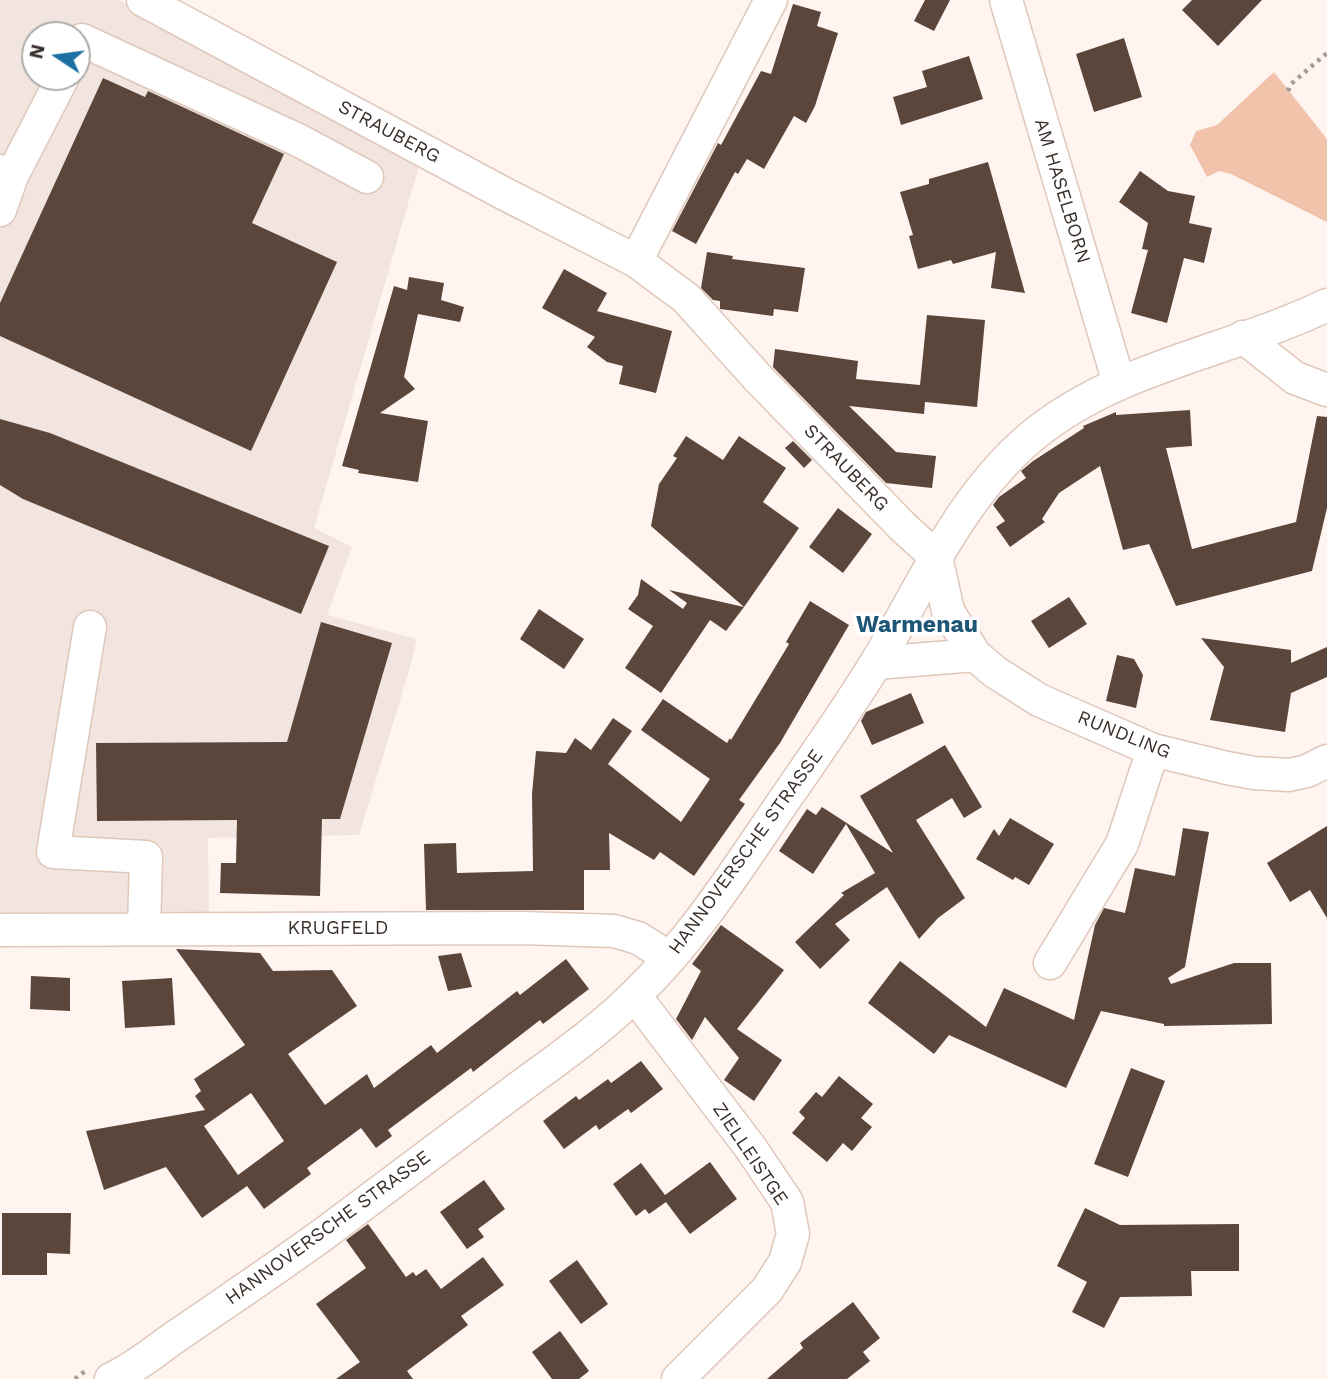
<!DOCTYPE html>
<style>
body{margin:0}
#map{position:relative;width:1327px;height:1379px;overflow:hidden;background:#fff4ef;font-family:"Work Sans",sans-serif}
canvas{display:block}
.north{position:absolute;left:21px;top:21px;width:70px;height:70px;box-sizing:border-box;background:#fff;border:2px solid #b0acaa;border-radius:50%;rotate:283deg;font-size:19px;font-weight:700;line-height:28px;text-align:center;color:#3a302b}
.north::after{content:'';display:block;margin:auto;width:24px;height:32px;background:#1c71a2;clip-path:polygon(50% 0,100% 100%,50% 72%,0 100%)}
</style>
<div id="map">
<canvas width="1327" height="1379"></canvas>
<div class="north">N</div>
</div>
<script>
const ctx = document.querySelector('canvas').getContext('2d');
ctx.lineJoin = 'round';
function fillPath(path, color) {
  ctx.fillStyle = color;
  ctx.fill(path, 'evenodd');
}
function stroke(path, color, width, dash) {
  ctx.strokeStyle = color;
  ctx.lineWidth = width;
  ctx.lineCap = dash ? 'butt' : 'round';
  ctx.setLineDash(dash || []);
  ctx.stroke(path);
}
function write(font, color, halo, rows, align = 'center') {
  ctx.font = font + ' "Work Sans",sans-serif';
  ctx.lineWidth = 7;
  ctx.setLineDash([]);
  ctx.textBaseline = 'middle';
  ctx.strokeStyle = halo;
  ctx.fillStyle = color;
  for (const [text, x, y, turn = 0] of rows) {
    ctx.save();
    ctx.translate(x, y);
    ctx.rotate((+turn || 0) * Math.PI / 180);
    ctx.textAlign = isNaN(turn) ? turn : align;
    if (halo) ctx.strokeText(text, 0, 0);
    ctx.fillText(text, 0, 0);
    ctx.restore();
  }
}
fillPath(new Path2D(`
 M 0,0 L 119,0 L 419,166 L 314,528 L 352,547 L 327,615 L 417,639 L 409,671 L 359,835 L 208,838 L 209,912 L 0,914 ZM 35,35 L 77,35 L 77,77 L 35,77 Z`), '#f2e5df');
fillPath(new Path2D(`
 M 1274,72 L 1327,139 L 1327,222 L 1231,174 L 1219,171 L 1207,177 L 1190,145 L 1196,131 L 1217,125 Z`), '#f2c3ab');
fillPath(new Path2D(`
 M 925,0 L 950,0 L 934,31 L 914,21 Z
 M 1192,0 L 1262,0 L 1218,46 L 1182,10 Z
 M 793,4 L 821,12 L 817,26 L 838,33 L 815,106 L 806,123 L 794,116 L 764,169 L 747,159 L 738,174 L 735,172 L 696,244 L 672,231 L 718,143 L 721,145 L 761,71 L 771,74 Z
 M 1124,38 L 1142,97 L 1094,112 L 1076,54 Z
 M 969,56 L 983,99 L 901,125 L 893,97 L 927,87 L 922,71 Z
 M 103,78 L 145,97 L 148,91 L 284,154 L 252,223 L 337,262 L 251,451 L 0,336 L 0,303 Z
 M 988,162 L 1012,247 L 1025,293 L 991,288 L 996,252 L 953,264 L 951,260 L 918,269 L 909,236 L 913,235 L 900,192 L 929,184 L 929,179 Z
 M 1140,171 L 1168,191 L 1195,196 L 1189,223 L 1212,228 L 1204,263 L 1184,258 L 1167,323 L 1131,313 L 1148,250 L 1142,249 L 1148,223 L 1119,202 Z
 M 707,252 L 733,256 L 732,259 L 805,268 L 798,312 L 774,309 L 773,316 L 720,309 L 720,301 L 713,300 L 701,288 Z
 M 564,269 L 607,293 L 597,311 L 672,331 L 656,393 L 619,384 L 623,366 L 607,362 L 587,347 L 595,337 L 542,308 Z
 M 409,277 L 444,283 L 441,300 L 464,307 L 460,322 L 418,314 L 404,377 L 415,389 L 380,413 L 428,421 L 418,482 L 358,473 L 359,470 L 342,466 L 394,286 L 407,290 Z
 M 927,315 L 985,320 L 977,407 L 925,402 L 924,414 L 849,406 L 896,452 L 936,456 L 932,488 L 886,483 L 773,367 L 775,349 L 858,361 L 856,379 L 920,385 Z
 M 1190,410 L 1192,446 L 1166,448 L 1192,549 L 1296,522 L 1317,416 L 1327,417 L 1327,508 L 1312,571 L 1176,606 L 1149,544 L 1123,550 L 1100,466 L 1059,493 L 1042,519 L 1045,522 L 1010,547 L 996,527 L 1005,521 L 993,505 L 999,497 L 1026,478 L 1021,471 L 1033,461 L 1084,428 L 1083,426 L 1116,412 L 1116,415 Z
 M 0,419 L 50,433 L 329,546 L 301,614 L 23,499 L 0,485 Z
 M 686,436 L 723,460 L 739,436 L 786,468 L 763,502 L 799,528 L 744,607 L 651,526 L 659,484 L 677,458 L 673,456 Z
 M 793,441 L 812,460 L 804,468 L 785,448 Z
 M 838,508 L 872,534 L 843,573 L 809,547 Z
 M 641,579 L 683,609 L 687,603 L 669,590 L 744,607 L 726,631 L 710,620 L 661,693 L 625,668 L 653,626 L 628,609 L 638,595 Z
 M 1069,597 L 1087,624 L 1049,648 L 1031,621 Z
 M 810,601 L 849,625 L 780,743 L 739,800 L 745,804 L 694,876 L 660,852 L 654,860 L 609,833 L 610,870 L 584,870 L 584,910 L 426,910 L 424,844 L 456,843 L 457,873 L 533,871 L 532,794 L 536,751 L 566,753 L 575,738 L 591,750 L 613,718 L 632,731 L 608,764 L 681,822 L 710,779 L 641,730 L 663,699 L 727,743 L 730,738 L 731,740 L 789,644 L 786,642 Z
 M 539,609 L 584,639 L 564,669 L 520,639 Z
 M 321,622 L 392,643 L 340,819 L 322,819 L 320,896 L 220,893 L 221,863 L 236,863 L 237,820 L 97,821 L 96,743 L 287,742 Z
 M 1201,638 L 1291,650 L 1291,663 L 1327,647 L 1327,677 L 1291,693 L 1285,732 L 1210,720 L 1224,667 Z
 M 1117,655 L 1134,659 L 1143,675 L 1136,708 L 1106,701 Z
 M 911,693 L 924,723 L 872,745 L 861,721 L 866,712 Z
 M 945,745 L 982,807 L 964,818 L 952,798 L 916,820 L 965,898 L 938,918 L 919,939 L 887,887 L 835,924 L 850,940 L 820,969 L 795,942 L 844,895 L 841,893 L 875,873 L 846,824 L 813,874 L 779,851 L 807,809 L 816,815 L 822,807 L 893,853 L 860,796 Z
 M 1010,818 L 1054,844 L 1029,885 L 1015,877 L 1013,880 L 976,859 L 994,829 L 999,836 Z
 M 1327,826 L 1327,918 L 1310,890 L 1290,902 L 1267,863 Z
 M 1183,828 L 1209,832 L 1185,967 L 1168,978 L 1171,984 L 1234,963 L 1271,963 L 1272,1024 L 1164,1026 L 1164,1024 L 1101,1011 L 1066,1088 L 949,1035 L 934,1054 L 868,1003 L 900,961 L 986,1027 L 1004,988 L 1074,1020 L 1095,925 L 1104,908 L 1125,913 L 1135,868 L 1175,876 Z
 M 721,925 L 784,970 L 737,1029 L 782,1060 L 754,1101 L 724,1080 L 739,1058 L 705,1017 L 692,1040 L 676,1019 L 701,971 L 692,964 Z
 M 176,949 L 260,953 L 273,971 L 332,970 L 357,1006 L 288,1054 L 325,1105 L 367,1074 L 374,1088 L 431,1045 L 437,1053 L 517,991 L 520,995 L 566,959 L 589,989 L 543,1024 L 540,1020 L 473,1072 L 471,1068 L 388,1130 L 392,1136 L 376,1148 L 361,1128 L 307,1168 L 311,1174 L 264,1209 L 247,1186 L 202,1218 L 166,1167 L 104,1190 L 86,1131 L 205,1110 L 195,1096 L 201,1091 L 194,1079 L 245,1045 ZM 251,1093 L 284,1141 L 238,1175 L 204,1126 Z
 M 461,953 L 472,987 L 448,991 L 438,956 Z
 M 31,976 L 70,978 L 70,1011 L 30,1009 Z
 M 172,978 L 175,1025 L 125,1028 L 122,981 Z
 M 641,1061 L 663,1089 L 631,1113 L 628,1109 L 599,1130 L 596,1125 L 564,1149 L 543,1121 L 576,1096 L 579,1100 L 608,1079 L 611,1083 Z
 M 1131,1068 L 1165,1081 L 1128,1177 L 1094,1164 Z
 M 839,1076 L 873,1104 L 861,1118 L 872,1127 L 852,1151 L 843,1143 L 827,1162 L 792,1133 L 805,1118 L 799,1112 L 816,1092 L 822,1097 Z
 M 710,1162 L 737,1199 L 690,1234 L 666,1202 L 649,1214 L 645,1209 L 636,1216 L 613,1184 L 641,1163 L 665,1195 Z
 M 484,1180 L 505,1209 L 478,1229 L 484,1237 L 467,1249 L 440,1212 Z
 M 1085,1208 L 1120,1225 L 1239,1224 L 1239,1271 L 1191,1271 L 1192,1296 L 1120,1297 L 1104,1328 L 1072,1312 L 1087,1282 L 1057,1266 Z
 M 2,1213 L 71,1213 L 70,1254 L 47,1253 L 47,1275 L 2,1275 Z
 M 368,1224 L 406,1277 L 413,1272 L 416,1276 L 426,1269 L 441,1289 L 483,1257 L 504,1285 L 461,1316 L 468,1325 L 407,1371 L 413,1379 L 336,1379 L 360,1362 L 316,1304 L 366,1268 L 346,1240 Z
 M 577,1260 L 608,1304 L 581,1324 L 549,1281 Z
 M 853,1302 L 880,1338 L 863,1352 L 870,1361 L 847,1379 L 767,1379 L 803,1348 L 800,1343 Z
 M 560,1331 L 589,1371 L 579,1379 L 552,1379 L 532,1352 Z`), '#5b463c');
const minor = new Path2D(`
 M 143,0 L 503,193 L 636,261 L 686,298 L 757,377 L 904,528 L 936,557 L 948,611 L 975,655 L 995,672 L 1039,700 L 1153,750 L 1227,768 L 1254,773 L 1289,775 L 1307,771 L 1327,761
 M 1006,0 L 1119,383
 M 77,49 L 82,40 L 300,141 L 367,177
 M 0,171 L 12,176 L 63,77
 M 0,210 L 12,176
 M 636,261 L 771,0
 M 1243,337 L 1295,378 L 1327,390
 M 90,627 L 53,852 L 146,857 L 144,929
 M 876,663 L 975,655
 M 0,930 L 522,928 L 614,931 L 638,938 L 670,958
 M 1050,963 L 1122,844 L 1153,750
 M 635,996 L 750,1147 L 787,1202 L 793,1234 L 785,1262 L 767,1290 L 678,1379
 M 111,1379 C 137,1367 157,1349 181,1333 C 229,1300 277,1268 325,1233 C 385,1188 445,1143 505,1098 C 549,1065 597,1033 636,994 C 694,938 738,868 783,802 C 815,756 847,710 876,663 C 924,584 959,498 1031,437 C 1116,366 1230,352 1327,305`);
stroke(minor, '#dfc7ba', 35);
stroke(new Path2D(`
 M 1288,91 L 1291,84 L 1327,53
 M 75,1379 L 85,1371`), '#a69b96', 4.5, [3.5, 5]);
stroke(minor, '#fff', 32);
write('19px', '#3a302b', '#fff', [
 ["STRAUBERG",389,132,28],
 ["AM HASELBORN",1062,191,73],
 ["STRAUBERG",846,468,46],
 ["RUNDLING",1124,735,22],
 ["HANNOVERSCHE STRASSE",746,852,-54],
 ["KRUGFELD",338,928],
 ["ZIELLEISTGE",750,1154,56],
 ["HANNOVERSCHE STRASSE",328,1228,-36]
]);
write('bold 23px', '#1d5577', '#fff', [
 ["Warmenau",917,625]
]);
</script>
